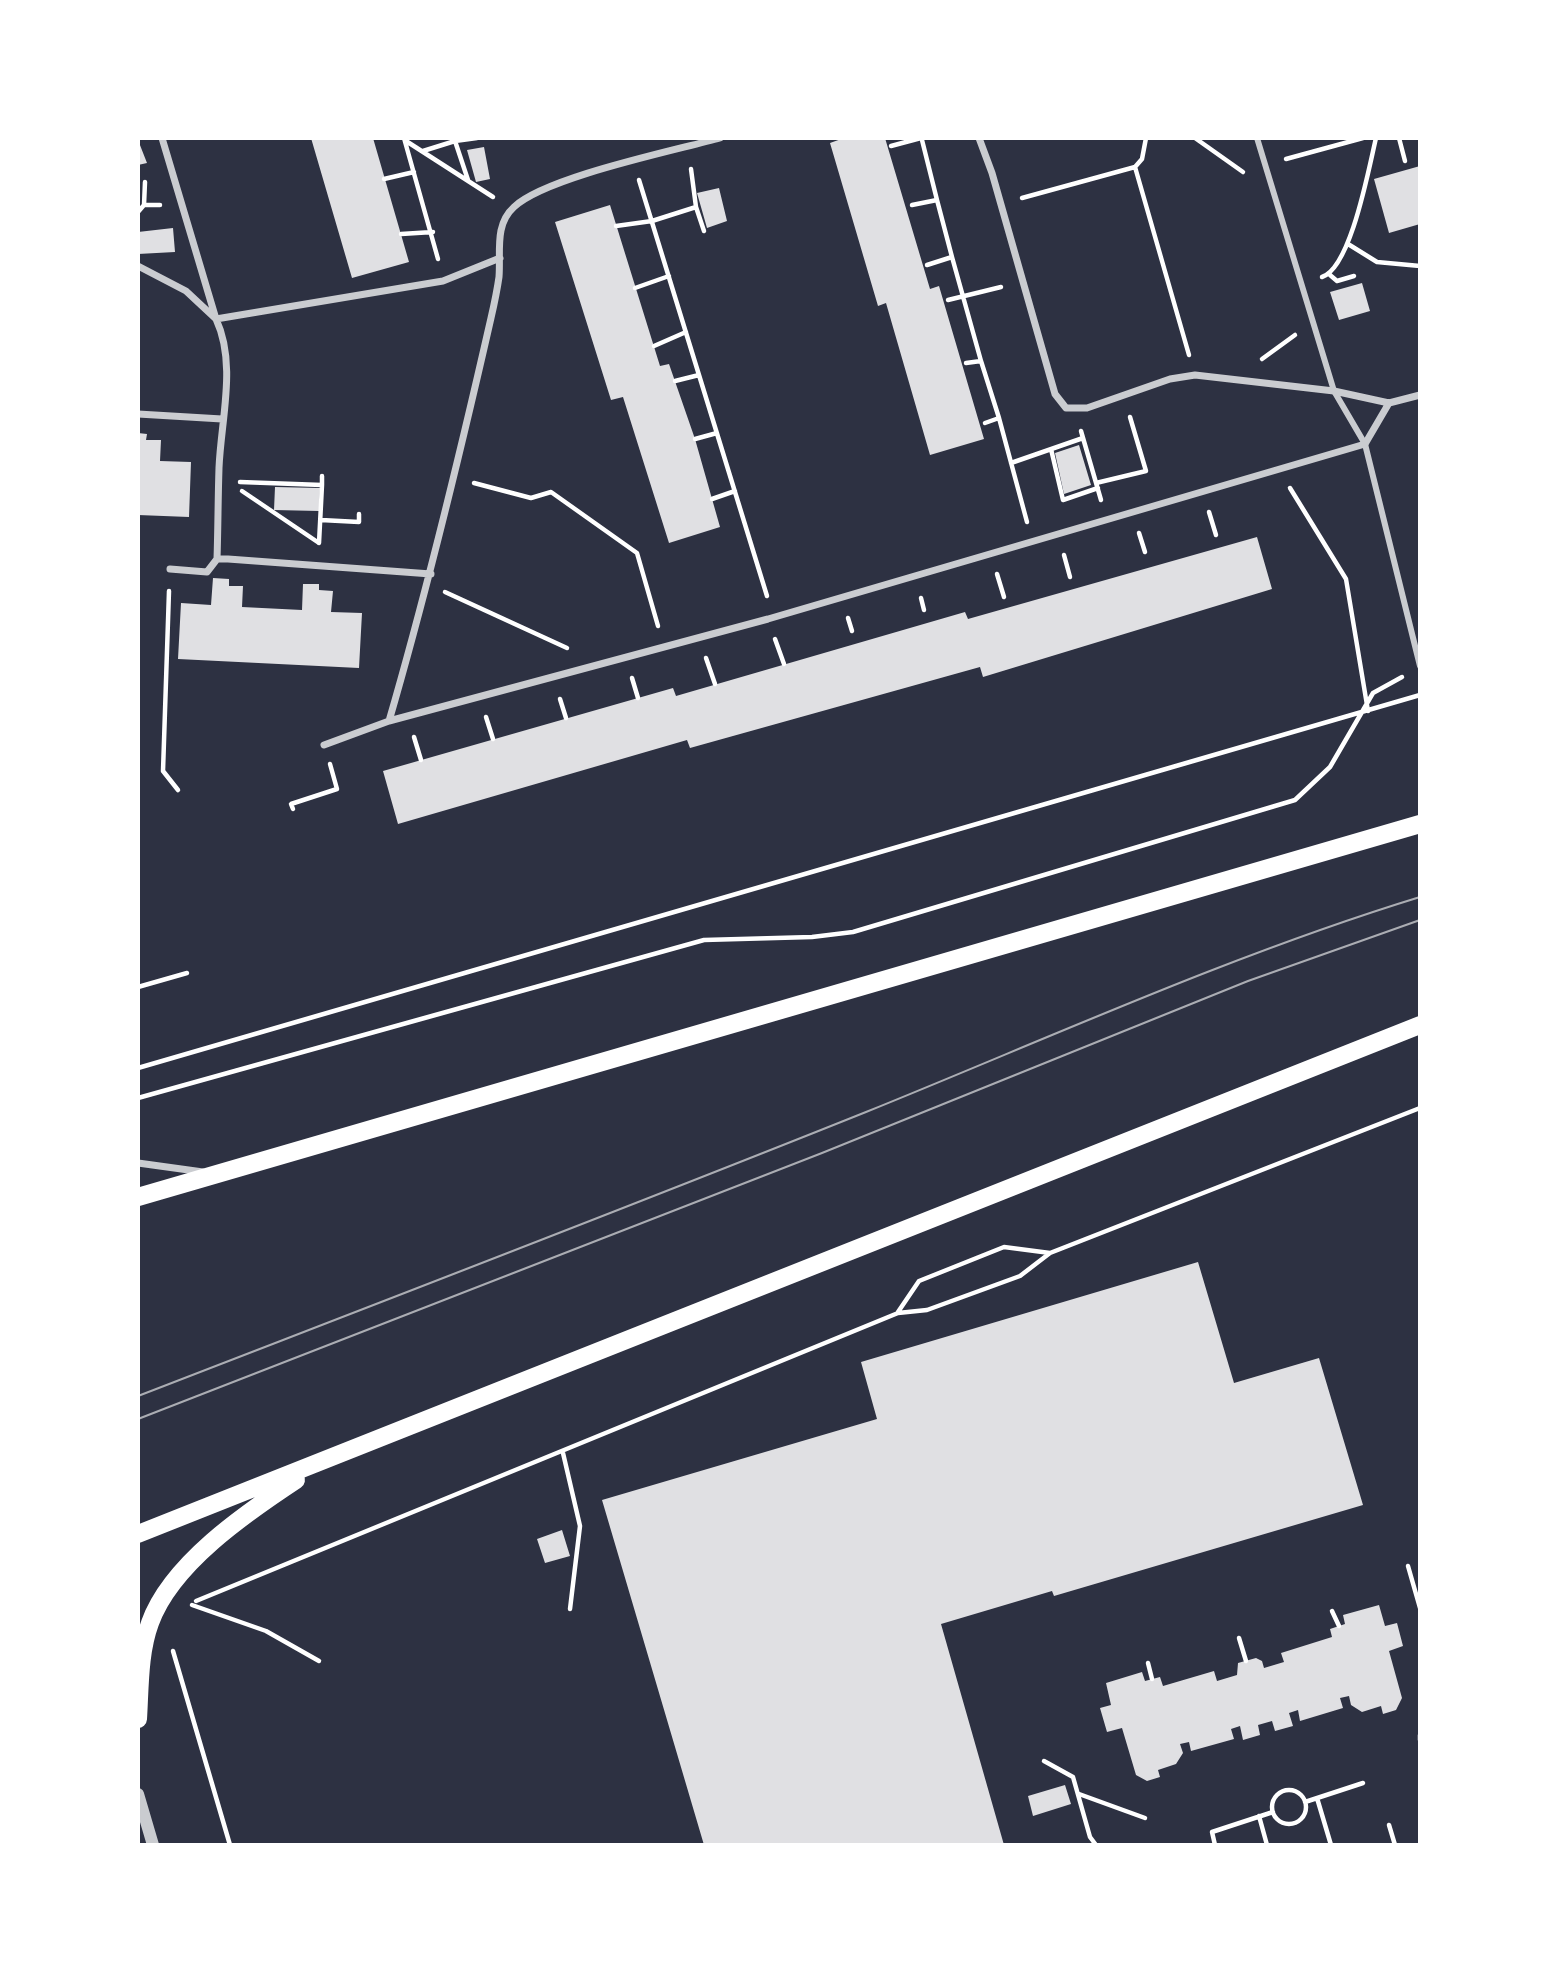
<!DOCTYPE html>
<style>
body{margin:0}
#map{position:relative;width:1558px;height:1983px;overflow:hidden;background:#2d3142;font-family:"Fira Sans",sans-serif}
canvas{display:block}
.frame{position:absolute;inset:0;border:140px solid #fff;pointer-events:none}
</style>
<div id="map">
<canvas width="1558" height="1983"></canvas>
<div class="frame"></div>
</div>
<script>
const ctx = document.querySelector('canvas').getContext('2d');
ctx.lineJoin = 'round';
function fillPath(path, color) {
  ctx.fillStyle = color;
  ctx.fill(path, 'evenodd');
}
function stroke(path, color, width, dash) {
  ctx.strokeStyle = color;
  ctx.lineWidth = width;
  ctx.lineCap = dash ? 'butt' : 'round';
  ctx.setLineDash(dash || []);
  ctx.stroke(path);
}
fillPath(new Path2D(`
 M 311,138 L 373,138 L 409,262 L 352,278 Z
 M 844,138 L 885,138 L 930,289 L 939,286 L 984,439 L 930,455 L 886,303 L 878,306 L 830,143 Z
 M 138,140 L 147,163 L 138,165 Z
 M 484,147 L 490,179 L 476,182 L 467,150 Z
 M 1420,166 L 1420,224 L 1389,233 L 1374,179 Z
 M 719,188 L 727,221 L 707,228 L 697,193 Z
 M 610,205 L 660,366 L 669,364 L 695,439 L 720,527 L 669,543 L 623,397 L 611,400 L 555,222 Z
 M 173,228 L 175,252 L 138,254 L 138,232 Z
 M 1362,283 L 1370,311 L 1339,320 L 1330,292 Z
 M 138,433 L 147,434 L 146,440 L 161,440 L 160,461 L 191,462 L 189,517 L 138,515 Z
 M 1079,445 L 1091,485 L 1064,494 L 1055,453 Z
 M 275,487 L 320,488 L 319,511 L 274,510 Z
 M 1257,537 L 1272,589 L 983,677 L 980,667 L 690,748 L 687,740 L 398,824 L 383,771 L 673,688 L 676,696 L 965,612 L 968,619 Z
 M 213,578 L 229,579 L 229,586 L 243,586 L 242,607 L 302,610 L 303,584 L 319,584 L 319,590 L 333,591 L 331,612 L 362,613 L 359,668 L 178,659 L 181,603 L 211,605 Z
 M 1198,1262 L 1234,1383 L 1319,1358 L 1363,1505 L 1054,1596 L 1052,1591 L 941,1624 L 1004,1845 L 704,1845 L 602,1500 L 877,1419 L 861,1362 Z
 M 562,1530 L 570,1556 L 545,1563 L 537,1539 Z
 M 1379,1605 L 1385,1626 L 1397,1623 L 1403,1646 L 1389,1651 L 1402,1698 L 1396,1710 L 1383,1714 L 1381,1706 L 1362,1712 L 1351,1705 L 1349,1696 L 1340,1698 L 1343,1708 L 1300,1721 L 1298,1710 L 1289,1713 L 1293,1726 L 1275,1731 L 1272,1721 L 1258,1725 L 1260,1735 L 1243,1740 L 1240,1726 L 1231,1729 L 1234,1739 L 1191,1751 L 1189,1742 L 1180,1744 L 1183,1753 L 1176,1764 L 1158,1770 L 1160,1777 L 1147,1781 L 1136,1775 L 1122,1728 L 1107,1732 L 1100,1708 L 1111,1705 L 1106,1683 L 1142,1672 L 1145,1681 L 1160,1677 L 1163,1686 L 1214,1671 L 1217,1681 L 1237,1675 L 1238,1663 L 1256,1658 L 1262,1661 L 1264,1668 L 1284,1662 L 1281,1653 L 1332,1637 L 1330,1629 L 1345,1624 L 1343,1615 Z
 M 1065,1785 L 1071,1804 L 1033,1816 L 1028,1796 Z`), '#e0e0e3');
stroke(new Path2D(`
 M 404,138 L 438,259
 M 1195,138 L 1243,172
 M 1399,138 L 1405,161
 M 406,141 L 493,197
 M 455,141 L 477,138
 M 891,146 L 921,138
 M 423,151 L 455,141 L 468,180
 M 1286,159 L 1363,138
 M 1135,167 L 1142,159 L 1146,138
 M 384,179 L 414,172
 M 639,180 L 767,596
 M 145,182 L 144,205 L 160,205
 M 1022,198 L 1135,167 L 1189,355
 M 912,205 L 937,200 L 922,140
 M 696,207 L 704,231
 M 138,212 L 144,205
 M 616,226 L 652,221 L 696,207 L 691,169
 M 401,234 L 433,232
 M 1348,244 L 1377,262 L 1420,266
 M 952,257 L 981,361 L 966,363
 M 927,265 L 952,257 L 937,200
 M 1330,275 L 1337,281 L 1354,276
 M 1322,277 C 1351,268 1369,167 1376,138
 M 635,288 L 669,276
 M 948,300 L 1001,287
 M 654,346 L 686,332
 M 1262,359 L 1295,335
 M 981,361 L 999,418 L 985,423
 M 675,381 L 699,375
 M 999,418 L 1027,522
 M 1081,431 L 1101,500
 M 695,439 L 717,433
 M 1051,449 L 1063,500 L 1098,488
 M 1011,463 L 1083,438
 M 240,482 L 322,485 L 322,476
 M 474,483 L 531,498 L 551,492 L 637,553 L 658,626
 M 1096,483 L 1146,471 L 1130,417
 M 1290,488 L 1346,579 L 1368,711
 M 242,491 L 319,543
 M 712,499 L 735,491
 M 1209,512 L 1216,535
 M 321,520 L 359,522 L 359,514
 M 1139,533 L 1145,552
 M 319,543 L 322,485
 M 1064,555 L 1070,577
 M 997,574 L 1004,597
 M 169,591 L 163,771 L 178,790
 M 445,592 L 567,648
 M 921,598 L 924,610
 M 848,618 L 852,631
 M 775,639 L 784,664
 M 706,658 L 715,684
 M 632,678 L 638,698
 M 560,699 L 566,718
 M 486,717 L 493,739
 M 414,737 L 421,760
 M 293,809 L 291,804 L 337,789 L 330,764
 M 138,987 L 187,973
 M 138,1068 L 1420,695
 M 138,1098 L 704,940 L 812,937 L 853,932 L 1295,800 L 1330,767 L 1373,693 L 1402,677
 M 898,1312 L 919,1281 L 1004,1247 L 1050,1253
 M 563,1453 L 580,1526 L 570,1609
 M 1408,1566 L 1420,1608
 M 196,1601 L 898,1313 L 927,1310 L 1020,1276 L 1050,1253 L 1420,1108
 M 192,1605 L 266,1631 L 319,1661
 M 1332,1611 L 1339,1626
 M 1239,1638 L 1246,1661
 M 173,1651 L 230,1845
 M 1148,1663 L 1152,1679
 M 1420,1735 L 1420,1740
 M 1044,1761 L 1073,1777 L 1090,1837 L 1096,1845
 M1272 1807a17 17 0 1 1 34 0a17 17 0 1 1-34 0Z
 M 1079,1794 L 1145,1818
 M 1317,1798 L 1331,1845
 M 1305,1802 L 1363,1783
 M 1259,1816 L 1267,1845
 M 1389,1825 L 1395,1845
 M 1215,1845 L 1212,1832 L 1273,1812`), '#fff', 4.5);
stroke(new Path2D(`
 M 1257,138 L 1334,391 L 1365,444 L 1420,666`), '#caccd0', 6);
stroke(new Path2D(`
 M 162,138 L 216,319 C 237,364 221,419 219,468 C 218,498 218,529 217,559
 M 979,138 L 992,173 L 1055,394 L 1066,408 L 1087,408 L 1170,379 L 1195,375 L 1334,391 L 1389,403 L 1420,395
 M 138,266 L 186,291 L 216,319 L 443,281 L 500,258
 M 138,414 L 222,419
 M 170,569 L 207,572 L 217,559 L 228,559 L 431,574
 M 389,721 L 768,619 L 1365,444 L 1389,403
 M 324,745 L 389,721 C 428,587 460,454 491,318 C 494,305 497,291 499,277 C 501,252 494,225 514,207 C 546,177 673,151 720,138
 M 138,1163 L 203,1172`), '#caccd0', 7);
stroke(new Path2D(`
 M 138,1794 L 153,1845`), '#caccd0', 12);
stroke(new Path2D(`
 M 138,1197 L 1420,824
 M 138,1534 L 1420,1025
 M 138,1719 C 140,1687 139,1653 150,1623 C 171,1564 246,1513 296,1480`), '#fff', 18);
stroke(new Path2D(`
 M 138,1396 C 381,1302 624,1209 866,1112 C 1049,1038 1231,955 1420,897
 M 138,1419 L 822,1153 L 1248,981 L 1420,920`), '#abadb3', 2);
</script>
